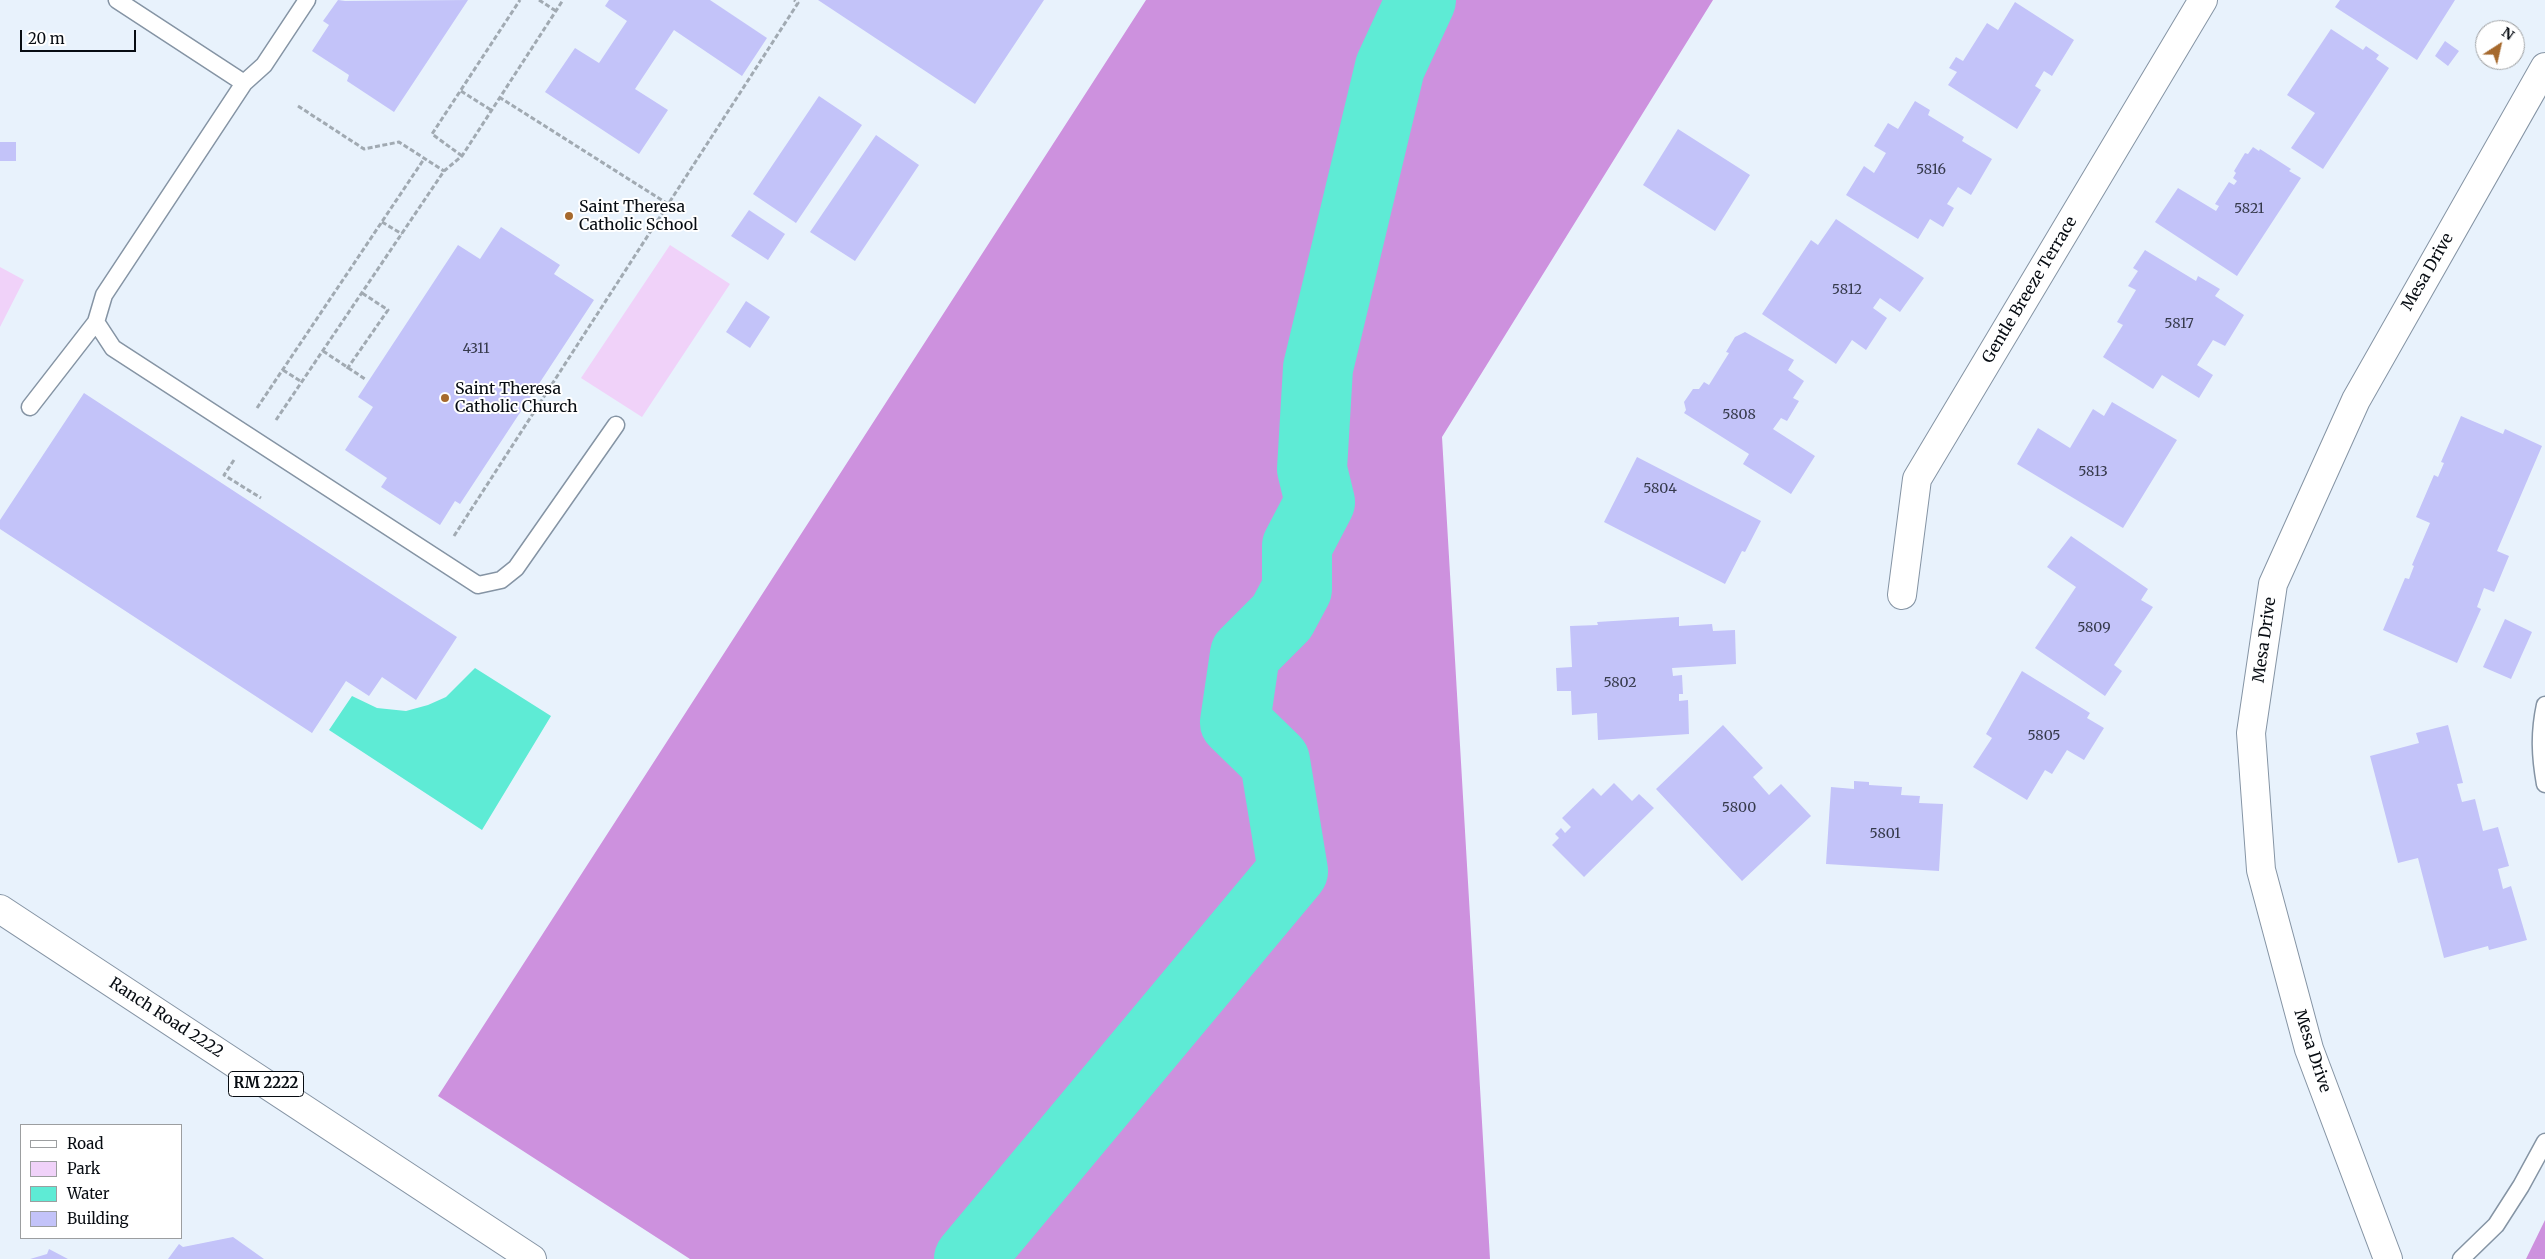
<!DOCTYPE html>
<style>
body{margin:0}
#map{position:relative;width:2545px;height:1259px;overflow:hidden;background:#e8f2fc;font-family:Merriweather,serif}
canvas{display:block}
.legend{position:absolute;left:20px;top:1124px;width:162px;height:115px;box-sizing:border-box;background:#fff;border:1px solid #9c9ea0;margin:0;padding:6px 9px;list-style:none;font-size:15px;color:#070c12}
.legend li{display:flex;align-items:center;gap:10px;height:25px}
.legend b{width:25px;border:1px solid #9c9ea0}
.north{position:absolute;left:2475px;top:20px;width:50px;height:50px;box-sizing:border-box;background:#fff;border:1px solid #9c9ea0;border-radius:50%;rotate:35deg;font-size:14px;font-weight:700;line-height:20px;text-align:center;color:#070c12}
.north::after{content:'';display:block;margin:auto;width:18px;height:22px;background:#a6692d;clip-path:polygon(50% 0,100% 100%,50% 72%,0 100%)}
.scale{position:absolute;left:20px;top:30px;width:116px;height:22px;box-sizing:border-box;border:2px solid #070c12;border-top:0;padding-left:6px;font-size:15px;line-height:18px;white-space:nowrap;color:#070c12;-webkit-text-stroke:4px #fff;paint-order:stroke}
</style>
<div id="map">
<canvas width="2545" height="1259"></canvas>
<ul class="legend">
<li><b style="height:6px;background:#fff"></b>Road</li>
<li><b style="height:14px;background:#f0d2f9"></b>Park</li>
<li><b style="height:14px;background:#5eebd5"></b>Water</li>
<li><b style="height:14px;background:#c3c3f9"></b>Building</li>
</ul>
<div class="north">N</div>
<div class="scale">20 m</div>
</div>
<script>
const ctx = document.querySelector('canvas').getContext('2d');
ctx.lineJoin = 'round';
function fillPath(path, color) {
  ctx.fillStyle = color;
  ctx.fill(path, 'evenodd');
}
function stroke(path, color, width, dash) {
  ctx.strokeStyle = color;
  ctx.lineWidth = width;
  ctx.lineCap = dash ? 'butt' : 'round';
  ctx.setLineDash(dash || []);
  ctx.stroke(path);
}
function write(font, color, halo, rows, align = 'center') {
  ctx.font = font + ' Merriweather,serif';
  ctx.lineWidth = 4;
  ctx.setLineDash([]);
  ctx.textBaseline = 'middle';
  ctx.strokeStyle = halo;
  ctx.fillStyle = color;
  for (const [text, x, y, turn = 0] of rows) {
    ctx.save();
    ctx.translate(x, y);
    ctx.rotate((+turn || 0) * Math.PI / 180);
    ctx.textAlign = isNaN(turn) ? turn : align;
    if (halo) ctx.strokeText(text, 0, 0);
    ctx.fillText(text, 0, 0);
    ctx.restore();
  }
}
fillPath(new Path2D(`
 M 670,245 L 730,284 L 642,417 L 581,378 Z
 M 0,267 L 24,280 L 0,327 Z`), '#f0d2f9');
fillPath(new Path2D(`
 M 1146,0 L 1713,0 L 1442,437 L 1490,1259 L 690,1259 L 438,1096 Z
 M 2545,1220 L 2545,1259 L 2526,1259 Z`), '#cd91de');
fillPath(new Path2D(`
 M 475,668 L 551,716 L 482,830 L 329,730 L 352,696 L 377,708 L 406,711 L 428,705 L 446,697 Z`), '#5eebd5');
stroke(new Path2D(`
 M 969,1259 L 1293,871 L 1275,761 L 1235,722 L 1245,654 L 1282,617 L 1297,589 L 1297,546 L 1320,502 L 1312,469 L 1318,368 L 1390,67 L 1421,0`), '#5eebd5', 70);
fillPath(new Path2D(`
 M 338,0 L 345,1 L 468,0 L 394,112 L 347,81 L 349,75 L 312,51 L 329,25 L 323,21 Z
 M 609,0 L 710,0 L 767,38 L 742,76 L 674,30 L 635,89 L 668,110 L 639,154 L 545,92 L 575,48 L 599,63 L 627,21 L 605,6 Z
 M 818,0 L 1044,0 L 975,104 Z
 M 2340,0 L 2455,0 L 2417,60 L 2335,7 Z
 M 2015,2 L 2074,40 L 2052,76 L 2044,71 L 2035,86 L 2041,90 L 2017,129 L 1948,85 L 1957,72 L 1949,68 L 1956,57 L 1963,61 L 1987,23 L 1998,30 Z
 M 2331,29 L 2363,50 L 2366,46 L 2379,55 L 2376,59 L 2389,68 L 2323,169 L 2291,148 L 2315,113 L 2287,95 Z
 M 2445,41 L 2459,51 L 2448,66 L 2435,56 Z
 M 819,96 L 862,125 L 796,223 L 753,194 Z
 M 1915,101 L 1930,110 L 1928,115 L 1964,137 L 1962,141 L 1992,159 L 1971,195 L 1958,187 L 1947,204 L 1954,208 L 1943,227 L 1930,219 L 1918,239 L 1846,195 L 1864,166 L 1874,173 L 1886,153 L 1874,146 L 1888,123 L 1898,129 Z
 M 1678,129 L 1750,175 L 1715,231 L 1643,185 Z
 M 876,135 L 919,165 L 855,261 L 810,232 Z
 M 0,142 L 16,142 L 16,161 L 0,161 Z
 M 2253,147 L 2259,151 L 2260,149 L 2291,169 L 2289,171 L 2301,178 L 2237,276 L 2155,222 L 2178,188 L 2216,211 L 2219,206 L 2215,204 L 2229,182 L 2234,185 L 2237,181 L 2233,178 L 2236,173 L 2234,171 L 2245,153 L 2248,154 Z
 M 749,210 L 785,234 L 768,260 L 731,236 Z
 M 1836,219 L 1924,278 L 1900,312 L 1880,298 L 1873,308 L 1887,318 L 1866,350 L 1852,340 L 1836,364 L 1762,314 L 1811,240 L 1818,245 Z
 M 501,227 L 560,265 L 554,274 L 594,300 L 460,504 L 455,501 L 440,525 L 381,487 L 387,478 L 345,450 L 373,407 L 358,397 L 458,245 L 480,259 Z
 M 2145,250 L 2196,281 L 2198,276 L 2220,289 L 2215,296 L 2244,315 L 2225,346 L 2213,340 L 2197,365 L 2213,375 L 2199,398 L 2162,375 L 2153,389 L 2103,357 L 2123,325 L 2117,322 L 2136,290 L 2128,286 L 2138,271 L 2133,268 Z
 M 746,301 L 770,317 L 750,348 L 726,332 Z
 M 1745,332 L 1794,360 L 1788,370 L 1804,381 L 1793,398 L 1799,401 L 1787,421 L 1781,418 L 1773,429 L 1815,456 L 1791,494 L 1743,464 L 1749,454 L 1684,413 L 1686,410 L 1684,402 L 1693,389 L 1699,389 L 1704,382 L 1709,385 L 1729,353 L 1726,352 L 1735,337 Z
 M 84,393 L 457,637 L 416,700 L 382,677 L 369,696 L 346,681 L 312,733 L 0,529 L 0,520 Z
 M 2112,402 L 2177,440 L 2123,528 L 2017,464 L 2038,428 L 2070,448 L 2093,409 L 2104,416 Z
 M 2461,416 L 2503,434 L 2505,429 L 2542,446 L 2497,551 L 2509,556 L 2494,592 L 2484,588 L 2477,607 L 2481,609 L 2457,663 L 2383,630 L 2405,578 L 2409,579 L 2414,566 L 2412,565 L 2430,523 L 2416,517 L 2434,475 L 2438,477 L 2444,463 L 2441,462 Z
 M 1637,457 L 1761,521 L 1745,552 L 1742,551 L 1725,584 L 1604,522 Z
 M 2071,536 L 2148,589 L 2141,600 L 2153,607 L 2114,665 L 2122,671 L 2105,696 L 2035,648 L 2076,587 L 2047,567 Z
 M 1679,617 L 1679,626 L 1712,624 L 1713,631 L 1735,630 L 1736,664 L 1672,668 L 1673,676 L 1682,675 L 1683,694 L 1679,694 L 1679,701 L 1688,700 L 1689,734 L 1598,740 L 1597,713 L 1572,715 L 1571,691 L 1557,691 L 1556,668 L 1572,667 L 1570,626 L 1598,625 L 1597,622 Z
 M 2505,619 L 2532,632 L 2511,679 L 2483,667 Z
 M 2022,671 L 2090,713 L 2087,718 L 2104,728 L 2084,760 L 2067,750 L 2052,774 L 2045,770 L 2027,800 L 1973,767 L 1992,738 L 1986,734 Z
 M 1723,725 L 1763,768 L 1753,777 L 1769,795 L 1781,784 L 1811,816 L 1742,881 L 1656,789 Z
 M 2448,725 L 2463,783 L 2457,784 L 2462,802 L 2475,799 L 2483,831 L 2498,827 L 2509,866 L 2498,869 L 2503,889 L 2511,886 L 2527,940 L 2489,950 L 2488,946 L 2444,958 L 2418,858 L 2398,863 L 2370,756 L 2419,743 L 2416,733 Z
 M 1854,781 L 1869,782 L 1869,785 L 1902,787 L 1901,795 L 1920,796 L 1919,803 L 1943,804 L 1939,871 L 1826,864 L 1831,787 L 1854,789 Z
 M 1614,783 L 1632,801 L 1639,794 L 1654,808 L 1584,877 L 1552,845 L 1559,838 L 1555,834 L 1561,828 L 1565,833 L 1571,827 L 1562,818 L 1593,788 L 1601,796 Z
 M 233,1237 L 264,1259 L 168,1259 L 179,1244 L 183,1247 Z
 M 49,1249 L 68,1259 L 30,1259 L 47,1254 Z`), '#c3c3f9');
const lane = new Path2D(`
 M 117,0 L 244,83 L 104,295 L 96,322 L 113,348 L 478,585 L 501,580 L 516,568 L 616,425
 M 244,83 L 264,65 L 307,0
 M 30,407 L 96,322
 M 2545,705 C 2539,733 2540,756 2545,784
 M 2461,1259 L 2496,1225 L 2521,1186 L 2545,1142`);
const street = new Path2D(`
 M 1902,595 L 1917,479 L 2203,0`);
const secondary = new Path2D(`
 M 2388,1259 L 2309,1049 L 2261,870 L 2251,733 L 2273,584 L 2356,400 L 2545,67`);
const primary = new Path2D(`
 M 0,909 L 532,1259`);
stroke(lane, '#8594a4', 19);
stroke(street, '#8594a4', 30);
stroke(secondary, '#8594a4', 30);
stroke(primary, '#8594a4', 30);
stroke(new Path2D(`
 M 539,0 L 556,11
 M 461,91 L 491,110
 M 499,97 L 668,204
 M 298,106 L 364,149 L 399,142 L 444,171
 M 462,156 L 432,134 L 520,0
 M 382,222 L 402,234
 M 323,351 L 365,379
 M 347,369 L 388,310 L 362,293
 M 283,370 L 302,382
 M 257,408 L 424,159
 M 276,420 L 444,171 L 462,156 L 563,0
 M 234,460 L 224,475 L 261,498
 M 454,536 L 798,3 L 794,0`), '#a1aab2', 3, [5, 2.5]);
stroke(lane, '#fff', 16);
stroke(street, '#fff', 28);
stroke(secondary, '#fff', 28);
stroke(primary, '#fff', 28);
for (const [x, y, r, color] of [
 [569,216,5,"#a6692d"],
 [445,398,5,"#a6692d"]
]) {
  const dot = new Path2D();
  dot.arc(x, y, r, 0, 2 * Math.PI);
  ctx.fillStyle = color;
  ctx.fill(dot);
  stroke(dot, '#fff', 2);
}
write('14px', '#363a4c', null, [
 ["5816",1931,170],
 ["5821",2249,209],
 ["5812",1847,290],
 ["5817",2179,324],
 ["4311",476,349],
 ["5808",1739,415],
 ["5813",2093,472],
 ["5804",1660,489],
 ["5809",2094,628],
 ["5802",1620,683],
 ["5805",2044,736],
 ["5800",1739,808],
 ["5801",1885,834]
]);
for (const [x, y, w] of [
 [266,1084,75]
]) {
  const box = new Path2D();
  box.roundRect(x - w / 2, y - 12.5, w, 25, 4);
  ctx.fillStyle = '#fff';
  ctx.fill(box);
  stroke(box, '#070c12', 1);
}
write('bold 15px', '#070c12', null, [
 ["RM 2222",266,1084]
]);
write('16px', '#070c12', '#fff', [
 ["Saint Theresa",579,207],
 ["Catholic School",579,225],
 ["Saint Theresa",455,389],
 ["Catholic Church",455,407]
], 'left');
write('16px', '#070c12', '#fff', [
 ["Mesa Drive",2428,272,-60],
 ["Gentle Breeze Terrace",2030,290,-59],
 ["Mesa Drive",2265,640,-82],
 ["Ranch Road 2222",166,1018,33],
 ["Mesa Drive",2312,1051,72]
]);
</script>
